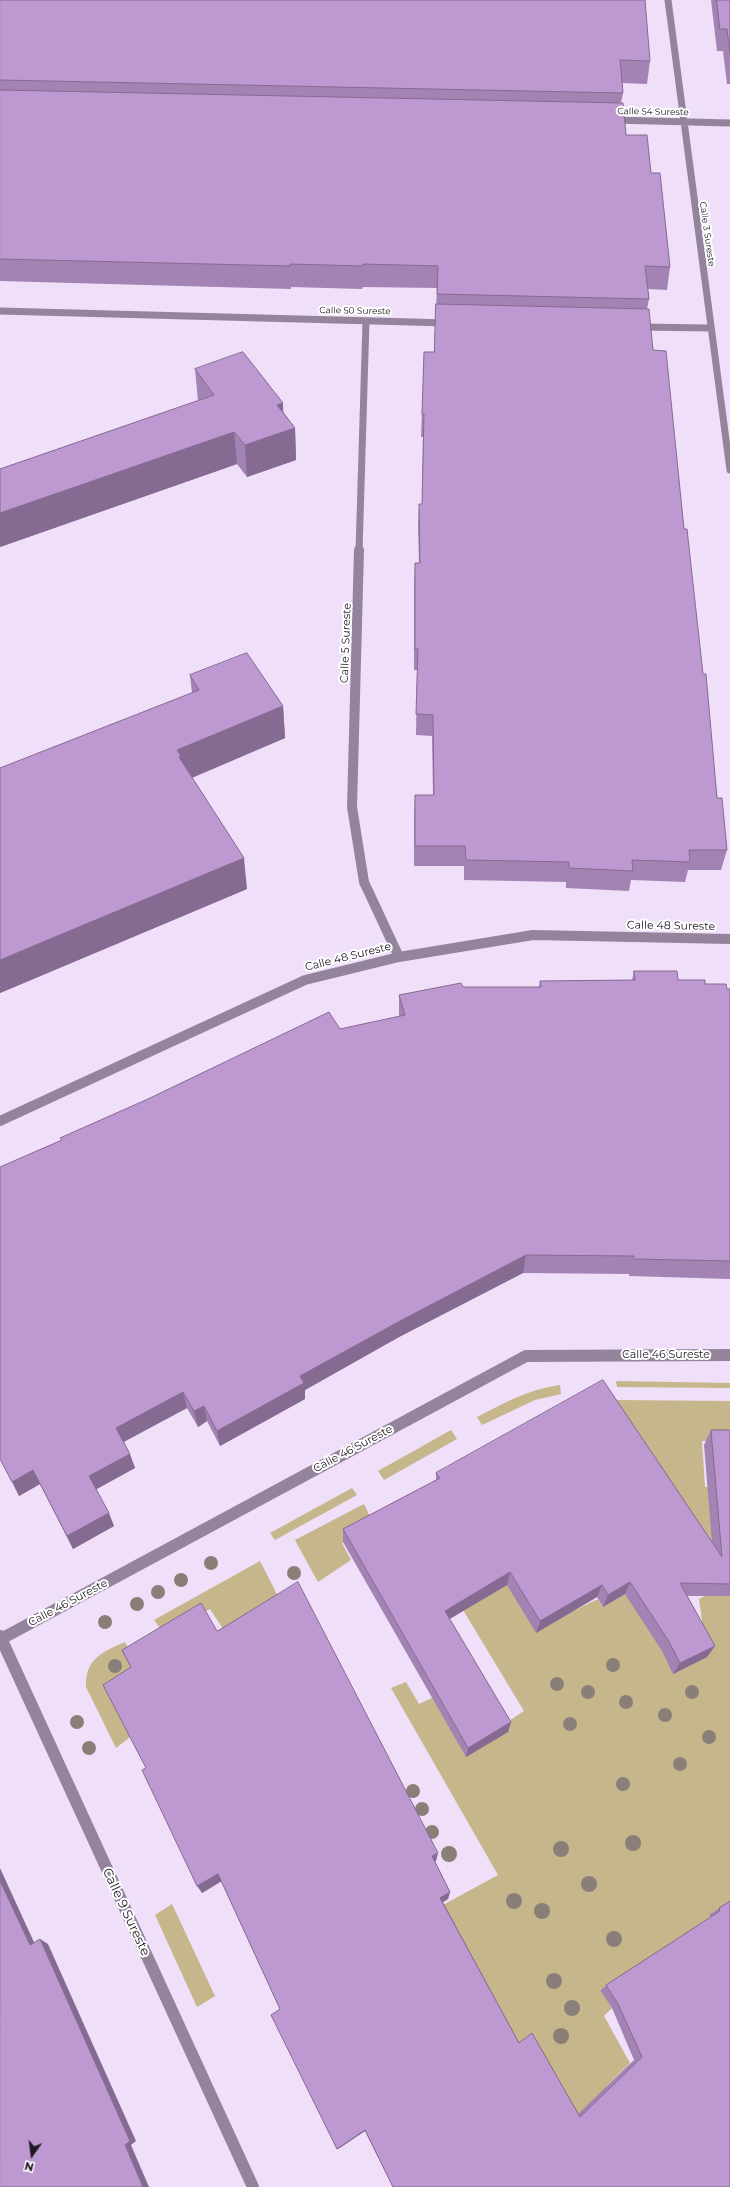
<!DOCTYPE html>
<style>
body{margin:0}
#map{position:relative;width:730px;height:2187px;overflow:hidden;background:#efdff8;font-family:Montserrat,sans-serif}
canvas{display:block}
.north{position:absolute;left:12px;top:2135px;width:40px;height:40px;-webkit-text-stroke:3px #fff;paint-order:stroke;rotate:194deg;font-size:11px;font-weight:700;line-height:16px;text-align:center;color:#1e1821}
.north::after{content:'';display:block;margin:auto;width:14px;height:18px;background:#1e1821;clip-path:polygon(50% 0,100% 100%,50% 72%,0 100%)}
</style>
<div id="map">
<canvas width="730" height="2187"></canvas>
<div class="north">N</div>
</div>
<script>
const ctx = document.querySelector('canvas').getContext('2d');
ctx.lineJoin = 'round';
function fillPath(path, color) {
  ctx.fillStyle = color;
  ctx.fill(path, 'evenodd');
}
function stroke(path, color, width, dash) {
  ctx.strokeStyle = color;
  ctx.lineWidth = width;
  ctx.lineCap = dash ? 'butt' : 'round';
  ctx.setLineDash(dash || []);
  ctx.stroke(path);
}
function write(font, color, halo, rows, align = 'center') {
  ctx.font = font + ' Montserrat,sans-serif';
  ctx.lineWidth = 4;
  ctx.setLineDash([]);
  ctx.textBaseline = 'middle';
  ctx.strokeStyle = halo;
  ctx.fillStyle = color;
  for (const [text, x, y, turn = 0] of rows) {
    ctx.save();
    ctx.translate(x, y);
    ctx.rotate((+turn || 0) * Math.PI / 180);
    ctx.textAlign = isNaN(turn) ? turn : align;
    if (halo) ctx.strokeText(text, 0, 0);
    ctx.fillText(text, 0, 0);
    ctx.restore();
  }
}
fillPath(new Path2D(`
 M 616,1381 L 730,1383 L 730,1388 L 617,1387 Z
 M 560,1385 L 561,1394 L 535,1400 L 482,1425 L 477,1417 C 504,1403 529,1389 560,1385 Z
 M 615,1400 L 730,1401 L 730,1441 L 702,1441 L 705,1487 L 726,1488 L 730,1517 L 730,1971 L 600,1989 L 612,2008 L 604,2016 L 630,2063 L 608,2085 L 618,2163 L 410,1923 L 498,1875 L 391,1688 L 406,1682 L 419,1704 L 442,1693 L 477,1742 L 524,1711 L 463,1610 L 563,1552 L 569,1613 L 598,1599 L 603,1607 L 625,1594 L 707,1657 L 699,1599 L 724,1585 Z
 M 451,1430 L 457,1439 L 384,1480 L 378,1471 Z
 M 352,1488 L 357,1495 L 275,1540 L 270,1533 Z
 M 364,1504 L 374,1525 L 342,1543 L 351,1560 L 318,1582 L 295,1540 Z
 M 260,1561 L 283,1606 L 229,1638 L 210,1609 L 164,1633 L 154,1620 Z
 M 125,1642 L 134,1659 L 137,1679 L 110,1696 L 130,1737 L 116,1748 L 86,1687 C 85,1659 102,1652 125,1642 Z
 M 172,1904 L 215,1996 L 197,2007 L 155,1915 Z`), '#c5b68b');
stroke(new Path2D(`
 M 668,0 L 730,470
 M 612,120 L 730,123
 M 0,311 L 448,323
 M 638,327 L 710,328
 M 359,551 L 366,321`), '#93839b', 7);
stroke(new Path2D(`
 M 359,550 L 352,807 L 364,882 L 399,957
 M 0,1121 L 305,980 L 399,957 L 533,935 L 730,939`), '#93839b', 10);
stroke(new Path2D(`
 M 0,1636 L 253,2187
 M 1,1639 L 526,1356 L 730,1355`), '#93839b', 12);
ctx.fillStyle = '#8a7e78';
for (const [x, y, r] of [
 [211,1563,7],
 [294,1573,7],
 [181,1580,7],
 [158,1592,7],
 [137,1604,7],
 [105,1622,7],
 [613,1665,7],
 [115,1666,7],
 [557,1684,7],
 [588,1692,7],
 [692,1692,7],
 [626,1702,7],
 [665,1715,7],
 [77,1722,7],
 [570,1724,7],
 [709,1737,7],
 [89,1748,7],
 [680,1764,7],
 [623,1784,7],
 [413,1791,7],
 [422,1809,7],
 [432,1832,7],
 [633,1843,8],
 [561,1849,8],
 [449,1854,8],
 [589,1884,8],
 [514,1901,8],
 [542,1911,8],
 [614,1939,8],
 [554,1981,8],
 [572,2008,8],
 [561,2036,8]
]) {
  ctx.beginPath();
  ctx.arc(x, y, r, 0, 2 * Math.PI);
  ctx.fill();
}
fillPath(new Path2D(`
 M 0,0 L 650,61 L 647,84 L 622,83 L 623,93 L 621,103 L 626,135 L 651,173 L 670,267 L 667,290 L 648,289 L 649,299 L 647,309 L 653,350 L 684,529 L 703,674 L 717,798 L 727,850 L 721,870 L 688,870 L 685,882 L 631,880 L 629,891 L 566,888 L 566,882 L 464,880 L 464,866 L 414,866 L 414,815 L 415,795 L 433,795 L 432,736 L 416,735 L 417,670 L 414,670 L 414,584 L 415,563 L 419,563 L 418,526 L 419,504 L 422,504 L 423,437 L 421,437 L 424,352 L 434,352 L 437,288 L 363,287 L 362,289 L 291,287 L 291,289 L 0,281 Z
 M 711,0 L 730,0 L 730,84 L 727,84 L 723,51 L 717,51 Z
 M 195,369 L 284,413 L 295,428 L 296,460 L 247,477 L 237,464 L 0,547 L 0,469 L 198,401 Z
 M 190,675 L 283,706 L 285,738 L 192,778 L 247,889 L 0,993 L 192,693 Z
 M 634,971 L 678,980 L 705,984 L 727,989 L 730,989 L 730,1279 L 629,1276 L 629,1274 L 523,1273 L 399,1337 L 305,1390 L 305,1399 L 220,1446 L 207,1421 L 198,1427 L 187,1408 L 124,1442 L 135,1468 L 96,1489 L 114,1526 L 73,1549 L 40,1484 L 19,1496 L 61,1140 L 60,1138 L 340,1029 L 399,1017 L 399,995 L 463,987 L 539,987 L 540,981 L 632,980 Z
 M 711,1430 L 730,1430 L 730,1596 L 687,1596 L 707,1657 L 673,1674 L 662,1651 L 625,1594 L 603,1607 L 597,1597 L 536,1633 L 507,1585 L 449,1619 L 511,1722 L 508,1732 L 466,1757 L 343,1542 L 343,1529 L 436,1480 L 436,1473 L 712,1542 L 704,1445 Z
 M 217,1631 L 436,1861 L 435,1861 L 450,1892 L 448,1899 L 443,1902 L 519,2043 L 578,2114 L 634,2060 L 612,2008 L 600,1990 L 711,1917 L 709,1915 L 730,1901 L 730,2187 L 393,2187 L 365,2131 L 338,2149 L 337,2149 L 280,2009 L 221,1881 L 202,1893 L 146,1768 L 131,1668 L 122,1650 Z`), '#a383b4');
fillPath(new Path2D(`
 M 283,403 L 284,431 L 295,428 L 296,460 L 247,477 L 245,445 L 277,405 Z
 M 234,432 L 237,464 L 0,547 L 0,513 Z
 M 283,706 L 285,738 L 184,781 L 177,750 Z
 M 244,858 L 247,889 L 0,993 L 0,960 Z
 M 526,1255 L 523,1273 L 399,1337 L 305,1390 L 305,1399 L 220,1446 L 217,1431 L 300,1376 L 400,1321 Z
 M 183,1392 L 187,1408 L 121,1443 L 116,1428 Z
 M 204,1406 L 207,1421 L 198,1427 L 194,1411 Z
 M 130,1454 L 135,1468 L 95,1490 L 89,1476 Z
 M 33,1470 L 40,1484 L 19,1496 L 12,1482 Z
 M 109,1513 L 114,1526 L 73,1549 L 67,1536 Z
 M 510,1572 L 507,1585 L 443,1623 L 445,1611 Z
 M 630,1582 L 625,1594 L 603,1607 L 608,1595 Z
 M 602,1585 L 597,1597 L 536,1633 L 540,1621 Z
 M 715,1646 L 707,1657 L 673,1674 L 680,1663 Z
 M 511,1722 L 508,1732 L 466,1757 L 468,1748 Z
 M 438,1853 L 436,1861 L 430,1864 L 432,1856 Z
 M 0,1868 L 38,1951 L 30,1945 L 0,1881 Z
 M 218,1874 L 222,1881 L 202,1893 L 197,1886 Z
 M 450,1892 L 448,1899 L 438,1905 L 440,1898 Z
 M 40,1939 L 48,1944 L 136,2141 L 131,2145 L 149,2187 L 143,2187 L 125,2145 Z
 M 365,2130 L 365,2131 L 338,2149 L 337,2149 Z`), '#856a92');
const building = new Path2D(`
 M 0,0 L 645,0 L 650,61 L 620,60 L 623,93 L 0,80 Z
 M 717,0 L 730,0 L 730,53 L 727,29 L 720,29 Z
 M 0,90 L 623,103 L 626,135 L 647,135 L 651,173 L 660,173 L 670,267 L 645,266 L 649,299 L 437,294 L 438,266 L 363,264 L 362,266 L 290,264 L 290,266 L 0,259 Z
 M 436,304 L 649,309 L 653,350 L 666,351 L 684,529 L 687,529 L 703,674 L 706,674 L 717,798 L 722,798 L 727,850 L 689,850 L 690,862 L 632,860 L 633,871 L 569,868 L 569,862 L 466,860 L 465,846 L 415,846 L 415,795 L 434,795 L 433,715 L 416,714 L 418,649 L 415,649 L 415,563 L 420,563 L 419,504 L 422,504 L 424,414 L 422,414 L 424,352 L 434,352 Z
 M 243,352 L 283,403 L 277,405 L 295,428 L 245,445 L 234,432 L 0,513 L 0,469 L 214,395 L 195,369 Z
 M 247,653 L 283,706 L 177,750 L 181,756 L 179,757 L 244,858 L 0,960 L 0,768 L 199,690 L 190,675 Z
 M 634,971 L 677,971 L 678,980 L 705,980 L 705,984 L 726,984 L 727,989 L 730,989 L 730,1261 L 634,1259 L 634,1256 L 526,1255 L 400,1321 L 300,1376 L 304,1383 L 217,1431 L 204,1406 L 194,1411 L 183,1392 L 116,1428 L 130,1454 L 89,1476 L 109,1513 L 67,1536 L 33,1470 L 12,1482 L 0,1459 L 0,1167 L 62,1140 L 60,1138 L 148,1099 L 329,1012 L 340,1029 L 405,1015 L 399,995 L 461,983 L 463,987 L 541,987 L 540,981 L 635,980 Z
 M 603,1380 L 722,1557 L 711,1430 L 730,1430 L 730,1584 L 680,1583 L 715,1646 L 680,1663 L 668,1640 L 630,1582 L 608,1595 L 602,1585 L 540,1621 L 510,1572 L 445,1611 L 511,1722 L 468,1748 L 343,1529 L 440,1478 L 436,1473 Z
 M 298,1582 L 438,1853 L 432,1856 L 450,1892 L 440,1898 L 519,2043 L 532,2033 L 580,2117 L 642,2057 L 618,2004 L 606,1985 L 720,1911 L 719,1908 L 730,1901 L 730,2187 L 393,2187 L 365,2130 L 337,2149 L 271,2015 L 280,2009 L 218,1874 L 197,1886 L 142,1770 L 146,1768 L 103,1685 L 131,1667 L 122,1650 L 201,1603 L 217,1631 Z
 M 0,1881 L 30,1945 L 40,1939 L 130,2141 L 125,2145 L 143,2187 L 0,2187 Z`);
fillPath(building, '#be98d1');
stroke(building, '#856a92', 1);
write('9px', '#1e1821', '#fff', [
 ["Calle 54 Sureste",653,112,1],
 ["Calle 3 Sureste",707,234,82],
 ["Calle 50 Sureste",355,311,1]
]);
write('11px', '#1e1821', '#fff', [
 ["Calle 5 Sureste",346,643,-88],
 ["Calle 48 Sureste",671,926,1],
 ["Calle 48 Sureste",348,957,-14],
 ["Calle 46 Sureste",666,1355],
 ["Calle 46 Sureste",353,1449,-28],
 ["Calle 46 Sureste",68,1603,-28]
]);
write('13px', '#1e1821', '#fff', [
 ["Calle 9 Sureste",126,1912,65]
]);
</script>
